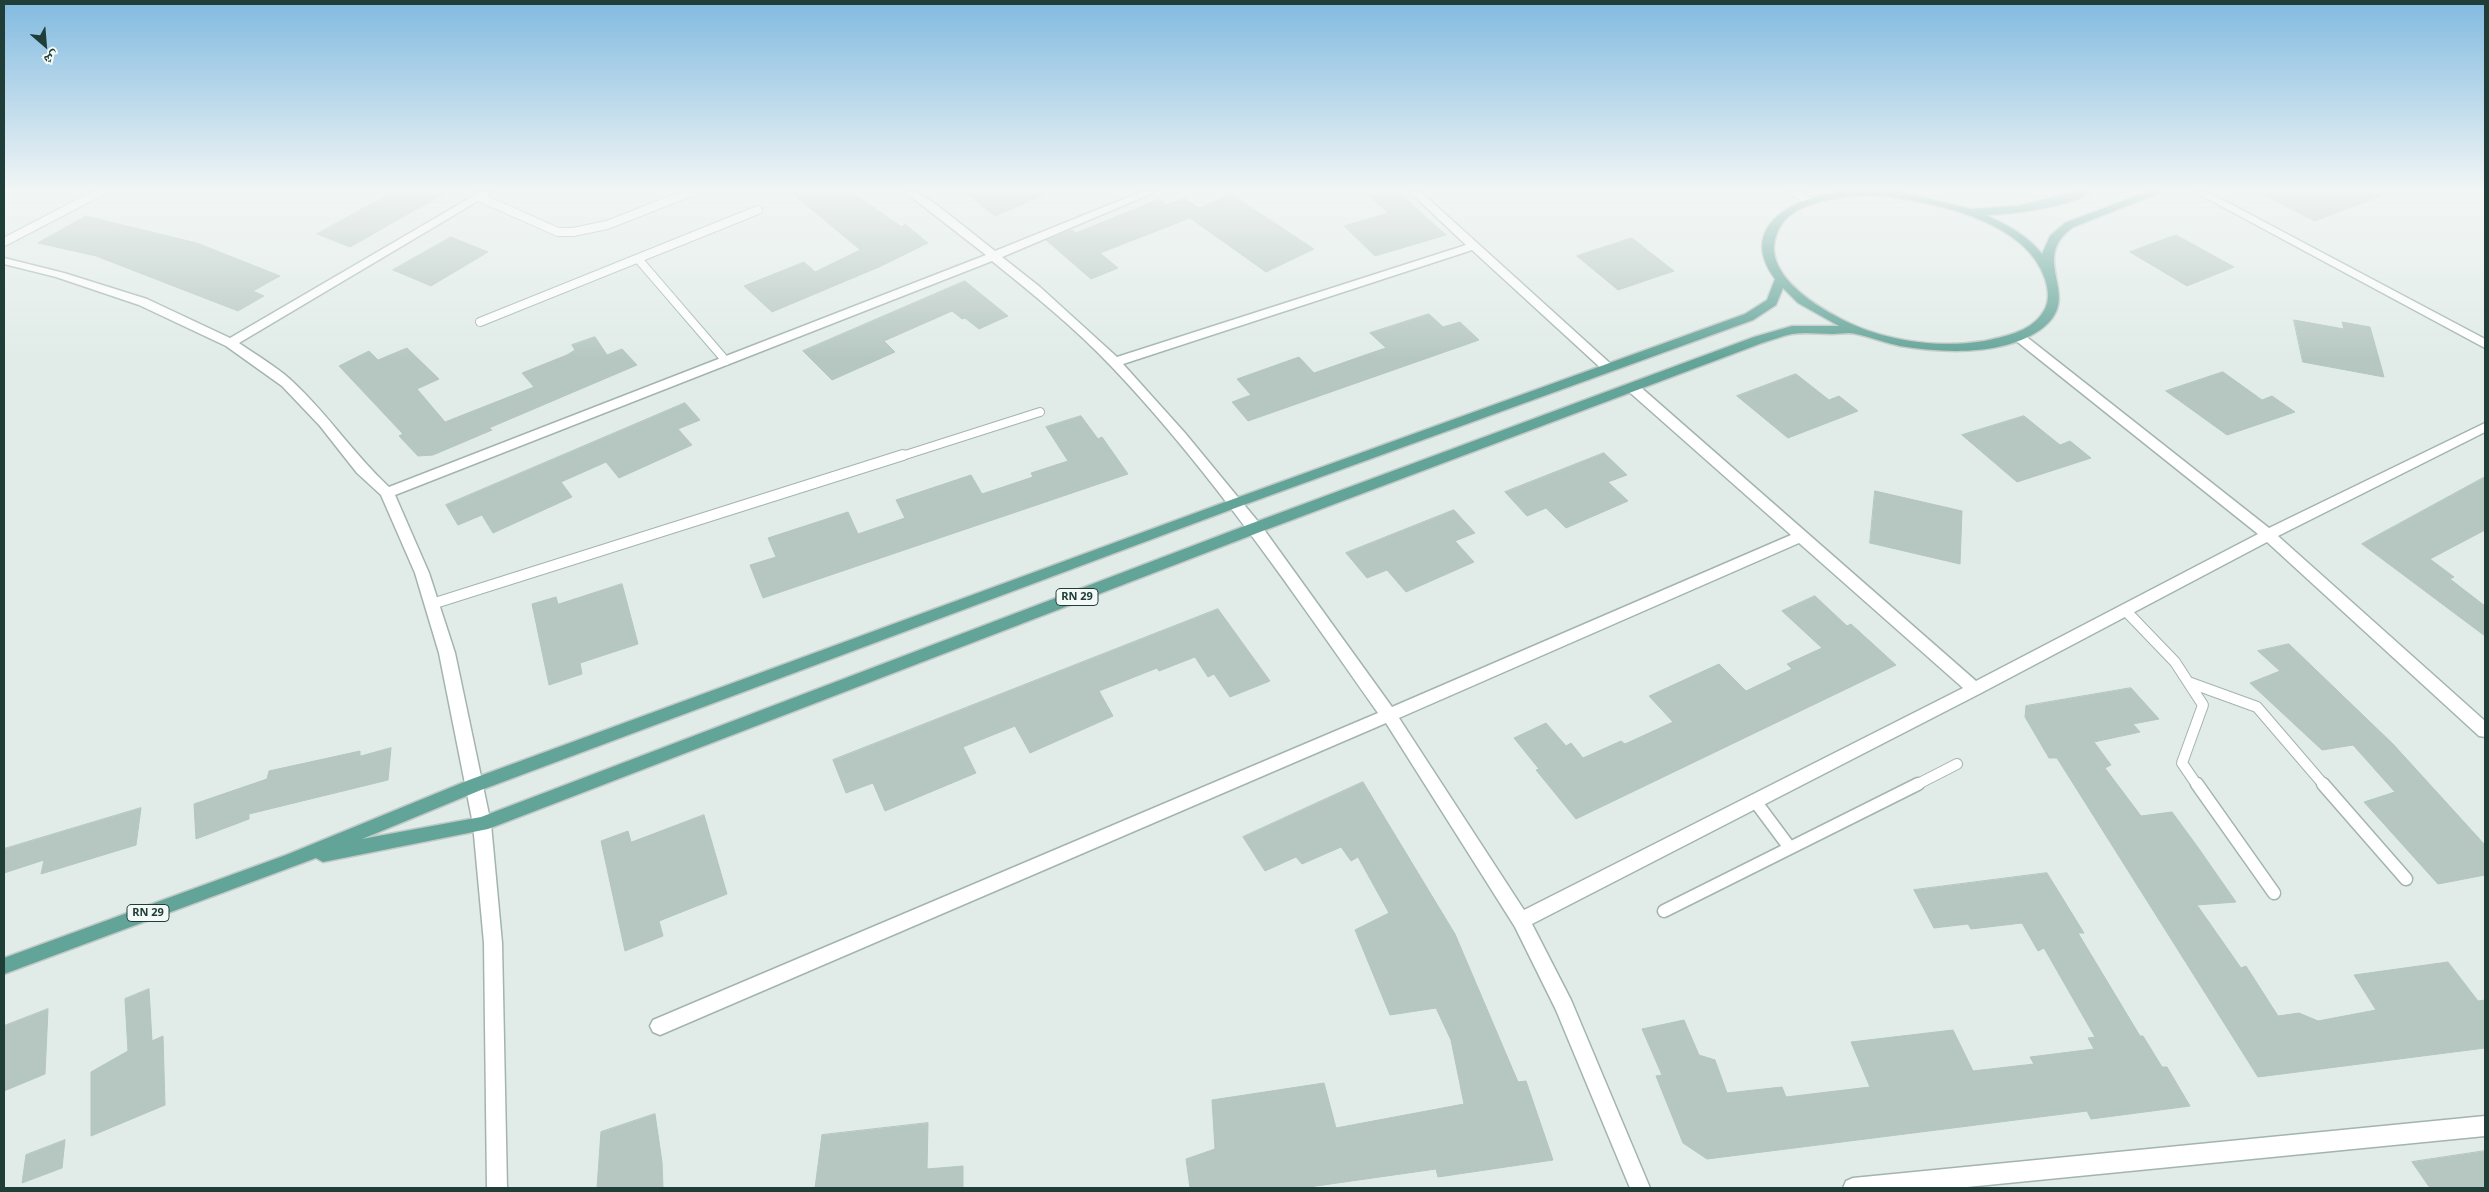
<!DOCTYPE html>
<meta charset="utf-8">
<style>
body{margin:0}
#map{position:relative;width:2489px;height:1192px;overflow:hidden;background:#e1ece8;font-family:"Noto Sans","Noto Naskh Arabic",sans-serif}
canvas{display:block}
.frame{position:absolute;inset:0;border:5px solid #203e38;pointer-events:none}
.north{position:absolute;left:20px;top:20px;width:50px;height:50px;-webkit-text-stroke:4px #f2f9f6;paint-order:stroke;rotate:153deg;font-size:14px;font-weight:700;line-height:20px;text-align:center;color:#203e38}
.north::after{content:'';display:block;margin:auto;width:18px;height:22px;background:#203e38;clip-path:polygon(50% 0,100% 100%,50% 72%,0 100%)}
</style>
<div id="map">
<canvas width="2489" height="1192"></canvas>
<div class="frame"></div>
<div class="north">ش</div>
</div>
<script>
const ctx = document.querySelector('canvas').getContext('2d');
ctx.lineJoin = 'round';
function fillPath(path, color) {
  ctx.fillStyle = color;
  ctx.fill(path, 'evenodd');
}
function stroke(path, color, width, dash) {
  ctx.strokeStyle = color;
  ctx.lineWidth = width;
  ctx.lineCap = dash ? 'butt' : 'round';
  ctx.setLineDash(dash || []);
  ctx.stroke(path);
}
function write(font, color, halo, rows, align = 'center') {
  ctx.font = font + ' "Noto Sans",sans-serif';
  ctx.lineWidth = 4;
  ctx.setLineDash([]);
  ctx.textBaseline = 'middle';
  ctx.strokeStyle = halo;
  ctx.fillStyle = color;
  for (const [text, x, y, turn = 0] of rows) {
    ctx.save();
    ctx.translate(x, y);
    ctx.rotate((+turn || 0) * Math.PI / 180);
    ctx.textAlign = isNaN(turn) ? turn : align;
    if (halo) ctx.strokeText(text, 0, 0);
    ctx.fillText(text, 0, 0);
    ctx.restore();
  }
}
const building = new Path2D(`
 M 393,192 L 447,192 L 350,247 L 317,234 Z
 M 791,192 L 851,192 L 902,227 L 905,224 L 928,243 L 879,267 L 772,312 L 744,286 L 804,262 L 815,272 L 860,250 Z
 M 965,192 L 1051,192 L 995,216 Z
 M 1365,192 L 1398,192 L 1446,235 L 1375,256 L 1344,226 L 1388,213 Z
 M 2259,192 L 2386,192 L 2386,194 L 2315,221 Z
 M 1231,194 L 1314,249 L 1266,272 L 1190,218 L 1100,253 L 1118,268 L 1091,279 L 1046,240 L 1072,230 L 1076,233 L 1159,199 L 1166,205 L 1185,198 L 1199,208 Z
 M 86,216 L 197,243 L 280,276 L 253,291 L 264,296 L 238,311 L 96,256 L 38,243 Z
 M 2176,235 L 2234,267 L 2187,286 L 2130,252 Z
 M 451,237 L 488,252 L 431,286 L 393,270 Z
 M 1632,238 L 1674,271 L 1618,290 L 1577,256 Z
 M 965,281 L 1008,316 L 979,329 L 965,318 L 962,319 L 952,311 L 884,341 L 895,352 L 832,380 L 803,351 Z
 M 1429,314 L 1443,327 L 1460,322 L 1479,340 L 1248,421 L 1232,402 L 1251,395 L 1237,379 L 1299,357 L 1314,373 L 1368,354 L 1386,348 L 1370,333 Z
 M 2294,320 L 2344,329 L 2342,322 L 2370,327 L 2384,377 L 2303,362 Z
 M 595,337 L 607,355 L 622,349 L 637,365 L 489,428 L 492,430 L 433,455 L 418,456 L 399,436 L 403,434 L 339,366 L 369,351 L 378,360 L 407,348 L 439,379 L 417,389 L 445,422 L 534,387 L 522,373 L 567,355 L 575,350 L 572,345 Z
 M 2223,372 L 2262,400 L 2272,396 L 2295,412 L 2227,435 L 2166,391 Z
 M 1796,374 L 1829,400 L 1839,396 L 1858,411 L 1788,438 L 1737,396 Z
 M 685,403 L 700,420 L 678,429 L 692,445 L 619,478 L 606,462 L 561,482 L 572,497 L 493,533 L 482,515 L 458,525 L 446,505 Z
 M 1081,416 L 1098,439 L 1102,437 L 1128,474 L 763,598 L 750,565 L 776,557 L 768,538 L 848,512 L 858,534 L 905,518 L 896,500 L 971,475 L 982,494 L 1033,477 L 1031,473 L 1068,461 L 1046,427 Z
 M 2024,416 L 2060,445 L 2070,441 L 2091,458 L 2017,482 L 1962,435 Z
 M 1604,453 L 1627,475 L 1608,482 L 1628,501 L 1566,528 L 1546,508 L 1527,516 L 1505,492 Z
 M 2485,477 L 2485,530 L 2430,559 L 2454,577 L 2450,579 L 2485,606 L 2485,636 L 2362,544 Z
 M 1875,491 L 1962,511 L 1960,564 L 1870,543 Z
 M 1454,510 L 1475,533 L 1455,541 L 1474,562 L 1406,592 L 1387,570 L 1367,578 L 1346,553 Z
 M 622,584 L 638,644 L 580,663 L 582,674 L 549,685 L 532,604 L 556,597 L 558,604 Z
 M 1815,596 L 1847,626 L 1851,624 L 1896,665 L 1576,819 L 1536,770 L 1539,769 L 1514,738 L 1546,723 L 1566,746 L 1571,743 L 1583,758 L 1621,741 L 1625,744 L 1673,722 L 1649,696 L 1719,664 L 1746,691 L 1792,669 L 1787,664 L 1822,648 L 1782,611 Z
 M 1218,609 L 1270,681 L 1230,697 L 1214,674 L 1208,677 L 1195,657 L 1159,671 L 1157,668 L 1099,691 L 1113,716 L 1030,753 L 1015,726 L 963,747 L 976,773 L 885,811 L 873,783 L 846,793 L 833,760 Z
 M 2289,644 L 2393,744 L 2485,845 L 2485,875 L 2438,884 L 2364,802 L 2395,792 L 2353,745 L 2322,750 L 2250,683 L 2280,671 L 2258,651 Z
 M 2131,688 L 2159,719 L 2133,724 L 2140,732 L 2094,742 L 2111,765 L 2105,768 L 2141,816 L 2172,812 L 2197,846 L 2236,902 L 2197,905 L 2241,968 L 2246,966 L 2278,1016 L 2299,1013 L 2318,1021 L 2376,1010 L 2354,975 L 2448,962 L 2478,1001 L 2485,1000 L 2485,1048 L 2258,1077 L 2057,758 L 2049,758 L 2025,717 L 2026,706 Z
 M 391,748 L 388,780 L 249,814 L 249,819 L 196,839 L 194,804 L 267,779 L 269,771 L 360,751 L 360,756 Z
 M 1363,782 L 1455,934 L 1518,1082 L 1526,1081 L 1553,1160 L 1438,1177 L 1436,1169 L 1302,1188 L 1190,1188 L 1186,1159 L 1215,1149 L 1212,1100 L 1324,1083 L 1336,1128 L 1464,1104 L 1451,1040 L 1436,1008 L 1390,1015 L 1355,930 L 1389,913 L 1358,857 L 1351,861 L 1341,847 L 1302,864 L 1296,857 L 1265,871 L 1243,837 Z
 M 141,808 L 136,845 L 41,874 L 44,860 L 4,873 L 4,849 Z
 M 704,815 L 727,894 L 659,921 L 663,936 L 625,951 L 601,841 L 628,831 L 631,842 Z
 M 2047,873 L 2084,933 L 2078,933 L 2140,1036 L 2143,1036 L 2162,1067 L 2167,1067 L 2190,1106 L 2091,1119 L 2087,1111 L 1707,1159 L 1683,1143 L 1656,1076 L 1662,1075 L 1642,1029 L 1684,1020 L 1699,1055 L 1715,1060 L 1727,1093 L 1782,1087 L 1786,1097 L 1870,1087 L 1851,1042 L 1953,1030 L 1973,1071 L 2034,1064 L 2030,1057 L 2094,1049 L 2088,1038 L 2095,1037 L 2044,948 L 2038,951 L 2022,923 L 1971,929 L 1968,924 L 1934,928 L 1914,890 Z
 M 149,989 L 152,1041 L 163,1036 L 165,1105 L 91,1136 L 91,1072 L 128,1051 L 125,999 Z
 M 48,1009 L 45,1074 L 4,1091 L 4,1026 Z
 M 655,1114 L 662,1162 L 663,1188 L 597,1188 L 601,1132 Z
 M 928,1123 L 927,1169 L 963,1166 L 963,1188 L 815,1188 L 822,1135 Z
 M 65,1140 L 62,1168 L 22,1183 L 26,1155 Z
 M 2485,1151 L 2485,1188 L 2430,1188 L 2412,1162 Z`);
fillPath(building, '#b6c7c1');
stroke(building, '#b3c6c0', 1);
const laneFar2 = new Path2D(`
 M 479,197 L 558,232 L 573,232 L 607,225 L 691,192
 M 4,242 L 100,192
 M 639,260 L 726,361
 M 480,322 L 758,210
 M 899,457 L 1040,412`);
const laneFar1 = new Path2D(`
 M 432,604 L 903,455
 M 2125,610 L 2175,662 L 2203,705 L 2182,763 L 2197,785
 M 2188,682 L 2257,707 L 2324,785
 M 1916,785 L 1957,764`);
const lane = new Path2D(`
 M 2197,784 L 2274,893
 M 2323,784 L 2406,879
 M 1755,801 L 1790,848
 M 1664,911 L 1918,784`);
const street = new Path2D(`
 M 480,192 L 493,192 L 239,343 C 256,355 277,367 292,381 C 328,414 354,455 389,487 L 986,255 L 905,192 L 917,192 L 937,205 L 995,251 L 1141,192 L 1155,192 L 1002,257 L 1040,287 L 1117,357 L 1466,245 L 1410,192 L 1421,192 L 1612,365 L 1614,368 L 1612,371 L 1604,371 L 1472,250 L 1123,364 L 1185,433 L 1260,524 L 1392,707 L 1791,535 L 1627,390 L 1626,387 L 1632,383 L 1637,384 L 1976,681 L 2258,534 L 2015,340 L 2013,337 L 2015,334 L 2023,334 L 2269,528 L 2485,423 L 2485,432 L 2278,536 L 2485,721 L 2485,737 L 2479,736 L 2267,542 L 1981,693 L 1532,924 L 1571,1000 L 1650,1188 L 1630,1188 L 1556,1010 L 1515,927 L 1386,723 L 667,1032 L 660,1035 L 653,1032 L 650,1026 L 653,1020 L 1378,713 C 1294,594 1212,472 1111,366 C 1075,328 1033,294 992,261 L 395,495 L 429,573 L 455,653 L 491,824 L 502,943 L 507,1188 L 487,1188 L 484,943 L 473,824 L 439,653 L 415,573 L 381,495 L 357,473 L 320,426 L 282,386 L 226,346 L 139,305 L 56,277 L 4,264 L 4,258 L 64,273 L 147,299 L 230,338 ZM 1799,543 L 1963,688 L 1524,910 L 1399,718 Z
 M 1788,192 L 1801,192 L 1815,201 L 1813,203 L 1805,203 Z
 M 2195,192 L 2208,192 L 2485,339 L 2485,348 Z
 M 2485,1116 L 2485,1136 L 1957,1188 L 1843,1188 L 1846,1181 L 1853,1178 Z`);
const primary = new Path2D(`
 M 1837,192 L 1902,192 L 1970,209 L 2018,206 L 2074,192 L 2090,192 C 2077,206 2006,215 1986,215 C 2007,225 2027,235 2042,254 L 2050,236 L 2065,223 L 2147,192 L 2162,192 L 2073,227 C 2026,261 2087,297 2040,330 C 2002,356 1944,353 1900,346 C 1885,343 1871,337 1856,334 C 1849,332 1840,334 1833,334 C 1820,334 1805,332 1792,334 C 1782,336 1772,340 1762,343 L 1260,532 L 488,829 L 323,862 L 316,858 L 4,974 L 4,958 L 286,855 L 469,780 L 1228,501 L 1745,314 L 1767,300 L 1775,279 C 1737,227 1792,199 1837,192 ZM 1874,195 C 1929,201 2026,219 2045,279 C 2049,292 2050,304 2041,315 C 2029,332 2003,337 1984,341 C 1935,349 1877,340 1834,315 C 1808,301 1764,271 1776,236 C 1780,223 1788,215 1800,209 C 1823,198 1849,196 1874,195 ZM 1783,288 L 1798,303 L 1839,326 L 1792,326 L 1754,337 L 1250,524 L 481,817 L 362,839 L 481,790 L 1238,507 L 1753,320 L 1776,305 Z`);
stroke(laneFar2, '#a3b4b0', 10);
stroke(laneFar1, '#a3b4b0', 12);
stroke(lane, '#a3b4b0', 15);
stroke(street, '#a3b4b0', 3);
stroke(primary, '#c1c9c7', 3);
stroke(laneFar2, '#fff', 8);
stroke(laneFar1, '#fff', 10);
stroke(lane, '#fff', 12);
fillPath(street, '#fff');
fillPath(primary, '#63a498');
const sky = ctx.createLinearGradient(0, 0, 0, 359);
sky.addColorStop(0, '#81bae0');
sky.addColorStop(0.53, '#f2f6f5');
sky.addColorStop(1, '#f2f6f500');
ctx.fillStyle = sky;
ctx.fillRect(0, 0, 2489, 359);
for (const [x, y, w] of [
 [1077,597,42],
 [148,913,42]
]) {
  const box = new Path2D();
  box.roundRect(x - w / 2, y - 8.5, w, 17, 4);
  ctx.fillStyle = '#f2f9f6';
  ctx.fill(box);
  stroke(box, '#203e38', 1);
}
write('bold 11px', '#203e38', null, [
 ["RN 29",1077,597],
 ["RN 29",148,913]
]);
</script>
